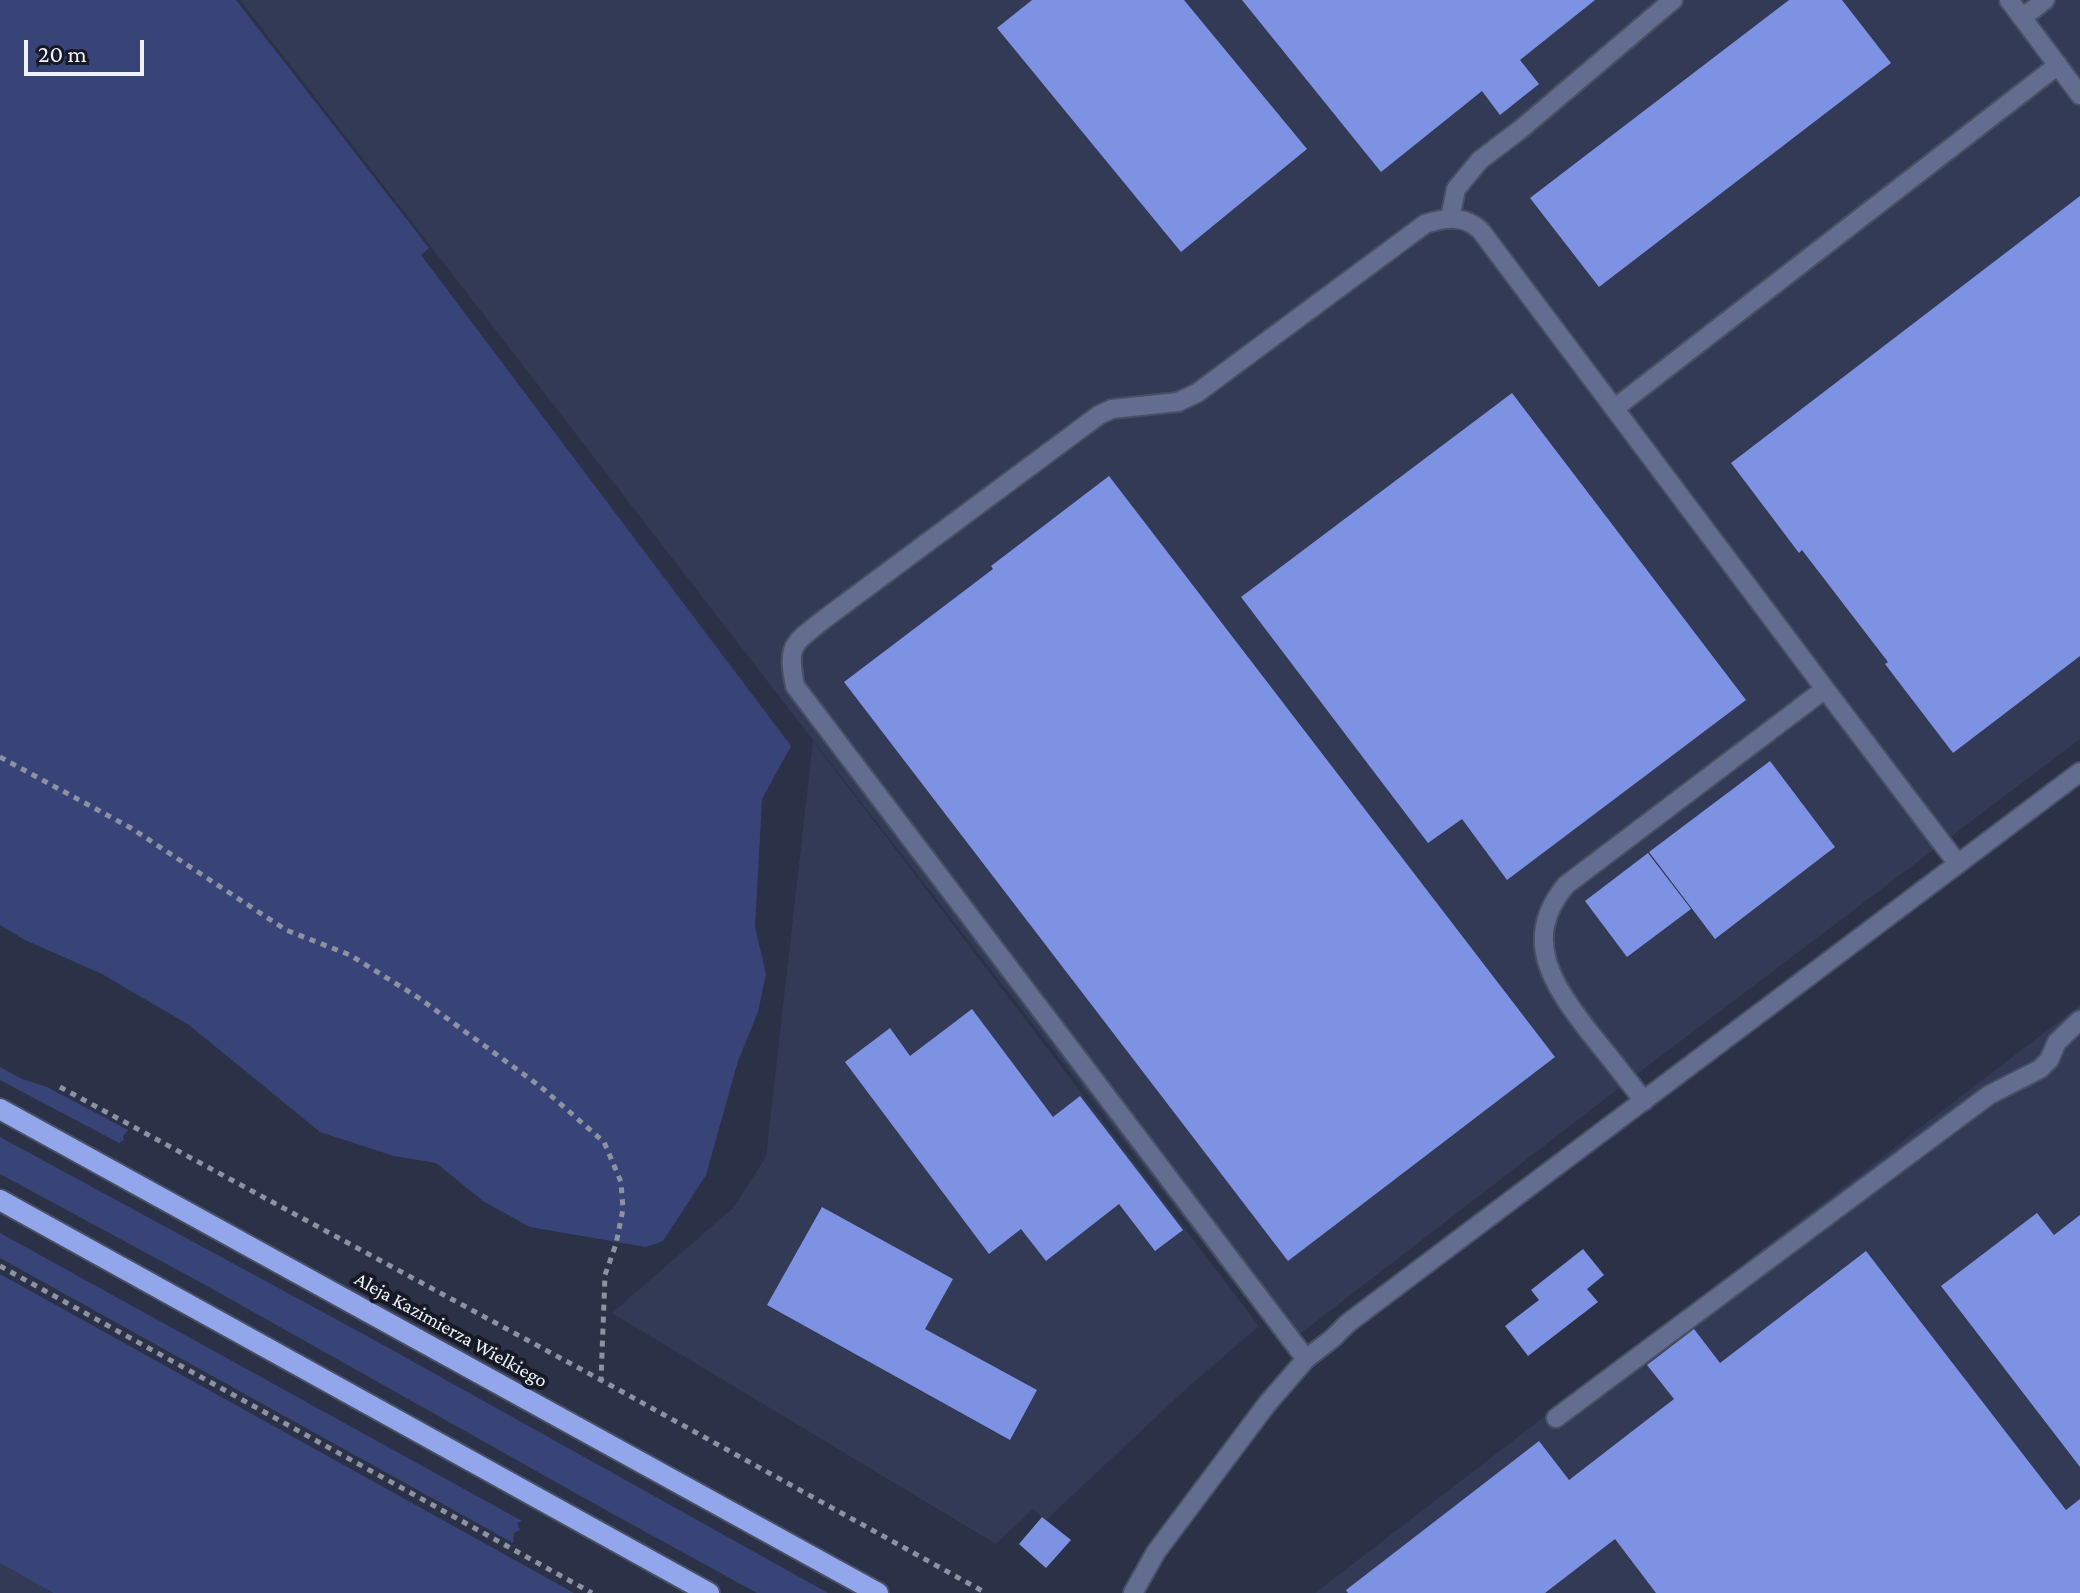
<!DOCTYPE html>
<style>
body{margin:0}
#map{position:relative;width:2080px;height:1593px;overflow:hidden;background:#2b3147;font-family:"Crimson Pro",serif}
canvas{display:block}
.scale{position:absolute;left:24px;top:40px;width:120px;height:36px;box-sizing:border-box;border:4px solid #eef2fe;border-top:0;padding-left:10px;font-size:24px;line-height:28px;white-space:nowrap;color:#eef2fe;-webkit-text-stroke:6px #171a24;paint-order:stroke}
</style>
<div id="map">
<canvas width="2080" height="1593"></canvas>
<div class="scale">20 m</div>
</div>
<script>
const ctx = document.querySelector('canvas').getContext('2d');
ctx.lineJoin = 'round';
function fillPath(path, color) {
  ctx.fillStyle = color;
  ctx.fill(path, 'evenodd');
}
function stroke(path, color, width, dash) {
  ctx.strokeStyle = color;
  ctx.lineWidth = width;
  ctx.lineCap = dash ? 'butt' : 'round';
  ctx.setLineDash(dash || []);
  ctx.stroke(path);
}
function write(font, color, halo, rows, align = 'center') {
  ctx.font = font + ' "Crimson Pro",serif';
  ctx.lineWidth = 8;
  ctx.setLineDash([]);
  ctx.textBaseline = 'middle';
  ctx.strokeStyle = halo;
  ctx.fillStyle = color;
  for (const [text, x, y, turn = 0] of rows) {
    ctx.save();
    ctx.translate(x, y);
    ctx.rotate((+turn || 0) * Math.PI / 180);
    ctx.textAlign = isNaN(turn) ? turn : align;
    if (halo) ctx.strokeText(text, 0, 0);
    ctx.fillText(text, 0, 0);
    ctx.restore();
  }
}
fillPath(new Path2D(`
 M 240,0 L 2080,0 L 2080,739 L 1645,1068 L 1283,1347 Z
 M 813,741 L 1259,1326 L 1187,1388 L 1046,1520 L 1033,1509 L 996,1544 L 612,1313 L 733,1208 L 766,1157 Z
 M 2080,1005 L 2080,1593 L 1315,1593 Z
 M 0,1563 L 53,1593 L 0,1593 Z`), '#323a56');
fillPath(new Path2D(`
 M 0,0 L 236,0 L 429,248 L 421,255 L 791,746 L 762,799 L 755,927 L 766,974 L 758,1012 L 738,1061 L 706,1175 L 663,1241 L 646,1247 L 530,1227 L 483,1201 L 436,1163 L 394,1156 L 320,1132 L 189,1025 L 102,974 L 25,940 L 0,925 Z
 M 0,1067 L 22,1079 L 47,1087 L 128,1130 L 123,1136 L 124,1140 L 119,1143 L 0,1080 Z
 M 0,1137 L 376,1341 L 828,1593 L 757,1593 L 602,1508 L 200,1282 L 0,1174 Z
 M 0,1233 L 522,1521 L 517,1523 L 520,1530 L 514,1533 L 513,1543 L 0,1258 Z
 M 0,1274 L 574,1593 L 53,1593 L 0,1563 Z`), '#384477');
fillPath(new Path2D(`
 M 1032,0 L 1184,0 L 1307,149 L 1181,252 L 997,28 Z
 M 1242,0 L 1595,0 L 1520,60 L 1539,84 L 1500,115 L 1482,91 L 1381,172 Z
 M 1789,0 L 1842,0 L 1891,63 L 1599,287 L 1530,198 Z
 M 2080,196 L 2080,656 L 1953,753 L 1885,664 L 1888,662 L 1802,550 L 1799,553 L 1731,463 Z
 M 1512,393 L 1746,700 L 1507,880 L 1462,819 L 1428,843 L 1241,597 Z
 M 1109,476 L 1555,1057 L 1288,1261 L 844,682 L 993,569 L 991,566 Z
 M 1770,761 L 1835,847 L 1715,939 L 1649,852 Z
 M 1648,853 L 1691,909 L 1627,957 L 1585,901 Z
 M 972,1009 L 1053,1117 L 1080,1096 L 1183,1230 L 1155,1251 L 1119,1204 L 1046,1261 L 1021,1229 L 989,1254 L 845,1062 L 890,1028 L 910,1056 Z
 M 822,1207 L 953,1279 L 925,1329 L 1037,1390 L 1010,1440 L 767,1305 Z
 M 2037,1213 L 2054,1235 L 2080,1215 L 2080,1467 L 1941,1286 Z
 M 1583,1249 L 1604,1275 L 1587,1289 L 1598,1302 L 1528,1356 L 1505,1326 L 1539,1300 L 1531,1290 Z
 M 1866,1251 L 2066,1510 L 2080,1499 L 2080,1593 L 1656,1593 L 1615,1539 L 1545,1593 L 1348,1593 L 1346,1590 L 1539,1441 L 1569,1480 L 1674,1399 L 1647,1365 L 1694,1329 L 1720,1363 Z
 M 1042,1517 L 1071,1540 L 1046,1568 L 1019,1544 Z`), '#7e92e3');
const lane = new Path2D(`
 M 2009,0 L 2080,95
 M 2022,18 L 2045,0
 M 1450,218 L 1456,189 L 1480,160 L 1521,129 L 1673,0
 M 1615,408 L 2058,65
 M 1644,1101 C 1626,1078 1608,1055 1590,1033 C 1554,986 1520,940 1566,885 L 1825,689
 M 1306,1359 L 795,686 C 787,645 792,645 823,620 L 1099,415 L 1112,409 L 1178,402 L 1197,393 L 1425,224 C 1445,217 1465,215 1481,231 L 1825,689 L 1958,864
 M 1556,1418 L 1989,1095 L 2040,1069 L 2049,1060 L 2057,1042 L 2080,1020
 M 1133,1593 L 1156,1552 L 1267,1404 L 1306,1359 L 1333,1338 L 1348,1323 L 2080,772`);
const primary = new Path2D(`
 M 0,1109 L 878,1593
 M 0,1200 L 709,1593`);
stroke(lane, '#4a5064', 22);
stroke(primary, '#4a5064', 24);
stroke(new Path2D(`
 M 0,757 L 131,828 L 286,930 L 350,955 L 419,998 L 541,1087 L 604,1142 L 621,1182 L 623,1209 L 616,1244 L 605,1275 L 601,1380
 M 60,1087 L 601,1380 L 986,1593
 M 0,1266 L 592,1593`), '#8d92a3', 5, [6, 6]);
stroke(lane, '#636d8f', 18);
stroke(primary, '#92a6eb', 20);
write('20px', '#eef2fe', '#171a24', [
 ["Aleja Kazimierza Wielkiego",451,1330,29]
]);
</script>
